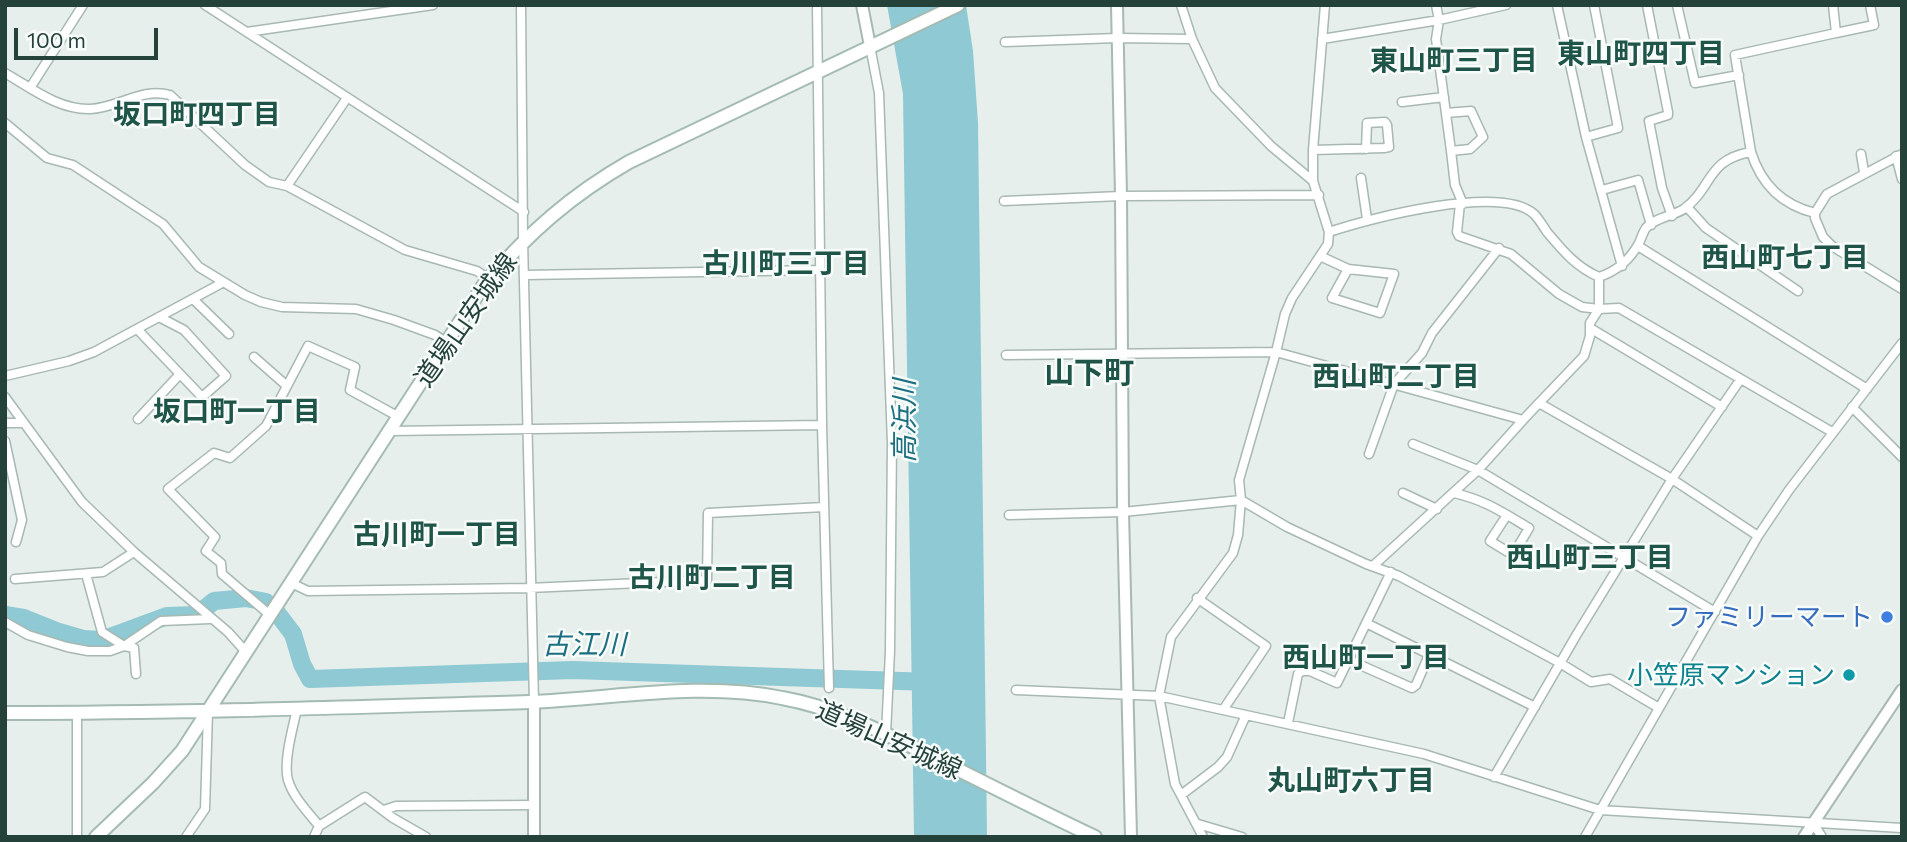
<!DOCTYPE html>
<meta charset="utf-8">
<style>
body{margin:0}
#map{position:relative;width:1907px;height:842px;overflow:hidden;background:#e6efeb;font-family:Commissioner,sans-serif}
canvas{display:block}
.frame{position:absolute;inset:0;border:7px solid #24423a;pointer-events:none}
.scale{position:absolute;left:14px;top:28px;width:144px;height:32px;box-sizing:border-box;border:4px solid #24423a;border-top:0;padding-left:9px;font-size:21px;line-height:24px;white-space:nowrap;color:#24423a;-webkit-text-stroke:5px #f7fbf9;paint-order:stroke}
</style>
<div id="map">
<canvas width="1907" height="842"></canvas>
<div class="frame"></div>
<div class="scale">100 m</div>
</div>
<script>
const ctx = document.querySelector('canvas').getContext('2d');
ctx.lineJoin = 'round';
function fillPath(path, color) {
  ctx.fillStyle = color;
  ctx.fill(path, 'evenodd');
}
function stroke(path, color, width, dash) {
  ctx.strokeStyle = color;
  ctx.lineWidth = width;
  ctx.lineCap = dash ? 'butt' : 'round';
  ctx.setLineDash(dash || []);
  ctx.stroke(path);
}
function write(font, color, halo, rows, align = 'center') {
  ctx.font = font + ' Commissioner,"Noto Sans JP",sans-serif';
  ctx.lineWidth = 5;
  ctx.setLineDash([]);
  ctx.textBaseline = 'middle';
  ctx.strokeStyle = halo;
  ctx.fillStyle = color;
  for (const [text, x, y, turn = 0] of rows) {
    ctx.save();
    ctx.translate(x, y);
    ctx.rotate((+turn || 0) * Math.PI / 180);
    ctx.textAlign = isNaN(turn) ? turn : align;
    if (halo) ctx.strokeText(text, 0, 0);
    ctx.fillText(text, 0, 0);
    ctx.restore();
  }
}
fillPath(new Path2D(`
 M 887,5 L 966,5 L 973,51 L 978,123 L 987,837 L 914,837 L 903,94 Z`), '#8ec9d4');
stroke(new Path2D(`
 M 277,613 L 293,634 L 302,664 L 310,679 L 573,670 L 931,682
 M 5,615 L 24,618 L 59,632 L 83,639 L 102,640 L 167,616 L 197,615 L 214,601 L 246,598 L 266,602`), '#8ec9d4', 18);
const minor = new Path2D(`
 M 205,5 L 524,212
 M 521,5 L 523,240 L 534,702
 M 817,5 L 822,425 L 829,688
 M 1181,5 L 1192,39 L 1215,88 L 1271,146 L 1313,181
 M 1436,5 L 1439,20 L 1436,39 L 1451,151 L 1455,185 L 1463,204
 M 1557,5 L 1586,137 L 1622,266
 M 1647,5 L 1668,112 L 1668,115 L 1649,121 L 1662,188 L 1672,216
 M 1677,5 L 1695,83 L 1739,75
 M 247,32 L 433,5
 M 1836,33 L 1874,25 L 1870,5
 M 1322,39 L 1439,20 L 1506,5
 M 1005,42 L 1117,38 L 1192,39
 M 870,46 L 879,93 L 892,443 L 890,651 L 886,734
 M 5,73 C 31,88 59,110 90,109 C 118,108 142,87 170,95 L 245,165 L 269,182 L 287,186 L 405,250 L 477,271 L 489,279
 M 30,88 L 83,5
 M 1402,102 L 1444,97
 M 1446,113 L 1471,111 L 1483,137 L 1470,149 L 1451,151
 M 5,123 L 47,158 L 73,165 L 163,224 L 199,267 L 245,295 L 261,302 L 282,307 L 356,309 L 394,320 L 435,335 L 446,342
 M 1586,137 L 1618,128 L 1594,5
 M 1313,150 L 1384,148 L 1389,147 L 1387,125 L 1385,122 L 1367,123 L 1366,149
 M 1751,152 L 1735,55 L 1836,33 L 1833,5
 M 1861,154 L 1864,172
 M 1902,154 L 1827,194 L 1815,213 L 1815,218 L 1823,237 L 1832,246 L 1902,289
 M 1896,156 L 1902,179
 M 1361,178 L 1367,219
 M 287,186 L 347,98
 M 1602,190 L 1638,180 L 1651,225
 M 1004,201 L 1121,196 L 1319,195
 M 1460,204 L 1457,232 L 1459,236 L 1511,254 L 1559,294 L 1582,307 L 1599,309 L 1590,323 L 1590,336 L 1584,356 L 1539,403
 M 1687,207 L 1706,228 L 1798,291
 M 1329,232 C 1370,218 1501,184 1534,214 C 1539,219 1543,226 1547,232 C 1563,251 1576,267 1599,277 C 1617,271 1630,260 1639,243 C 1641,239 1643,232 1646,228 C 1654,218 1673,216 1684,209 C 1714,186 1706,160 1751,152 C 1761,184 1782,205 1815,213
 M 1638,246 L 1867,389
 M 1320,256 L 1348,269 L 1394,274 L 1380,313 L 1332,298 L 1348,269
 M 525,275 L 819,270
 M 1599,277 L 1599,309 L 1619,308 L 1832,432
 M 193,299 L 229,334
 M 1590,328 L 1722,407
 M 137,329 L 202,397 L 226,376 L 184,330 L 159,317
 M 1006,355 L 1276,352 L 1523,420 L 1539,403 L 1672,479 L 1758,536
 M 254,357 L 287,386
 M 5,376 L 69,361 L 94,352 L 222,283
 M 5,397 L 82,502 L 134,552 L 228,632 L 246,652
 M 1852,407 L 1902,457
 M 138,419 L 180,374
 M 5,423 L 23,423
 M 390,431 L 822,425
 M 5,441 L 22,520 L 16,542
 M 1413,444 L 1478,470 L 1715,612
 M 1369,454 L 1394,384 L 1422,353 L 1432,333 L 1499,248
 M 1403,493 L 1437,509
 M 1454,493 C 1485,500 1502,512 1529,528 L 1513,555 L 1490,541 L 1507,515
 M 1009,515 L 1123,512 L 1241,500 L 1287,527 L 1366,564 L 1399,576 L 1560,663 L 1591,682 L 1610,679 L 1659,708
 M 1374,565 L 1478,470 L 1523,420
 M 86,574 L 102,632 L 124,646 L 134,648 L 136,674
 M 15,579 L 103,572 L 134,552
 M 291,583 L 308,591 L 529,588 L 707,580 L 708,513 L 824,507
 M 1197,598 L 1266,646 L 1223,710
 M 270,615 L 222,574 L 221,563 L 206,551 L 215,537 L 168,489 L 214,453 L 230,458 L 266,426 L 308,346 L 355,367 L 350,390 L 399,417
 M 5,622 L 28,635 L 67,647 L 88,651 L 110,651 L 124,646 L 161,621 L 210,619
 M 1366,623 L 1535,707
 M 1349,660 L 1412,688 L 1416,685 L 1429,655
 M 1016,690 L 1159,696 L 1424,754 L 1600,810 L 1902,828
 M 297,709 C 293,727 283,762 288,780 C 293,797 308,812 319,826
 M 1288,723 L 1298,674 L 1302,671 L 1310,671 L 1337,683 L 1391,572
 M 1494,777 L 1577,634 L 1672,479 L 1740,380
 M 1181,795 L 1218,767 L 1227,757 L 1246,715
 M 384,810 L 396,806 L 534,805
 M 1813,823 L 1822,837
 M 1198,824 L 1242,837
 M 77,837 L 77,713
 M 186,837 L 205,809 L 208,712
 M 314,837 L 319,826 L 365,797 L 393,818 L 426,837
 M 1203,837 L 1175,784 L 1159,696 L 1171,637 L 1233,553 L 1238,535 L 1241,500 L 1239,480 L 1276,352 L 1285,314 L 1292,298 L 1328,244 L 1329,232 L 1313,181 L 1313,150 L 1325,5
 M 1585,837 L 1758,536 L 1789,490 L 1902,343`);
const tertiary = new Path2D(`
 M 862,5 L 870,46
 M 1117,5 L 1121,196 L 1123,512 L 1131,837
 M 534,702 L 534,837
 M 1804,837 L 1902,690`);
const secondary = new Path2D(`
 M 5,713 C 180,713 355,707 529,702 C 613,699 698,681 782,698 C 838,708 888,735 939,760 C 991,786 1042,812 1095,837
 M 96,837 L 153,783 L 182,751 L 485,283 C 530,232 570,196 629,162 L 958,5`);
stroke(minor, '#a8b8b2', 11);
stroke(tertiary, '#a8b8b2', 14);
stroke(secondary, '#a4bbb3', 16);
stroke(minor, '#fff', 8);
stroke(tertiary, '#fff', 10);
stroke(secondary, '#fff', 12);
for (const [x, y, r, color] of [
 [1887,617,7,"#3f7fe0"],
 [1849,675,7,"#0f9aa8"]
]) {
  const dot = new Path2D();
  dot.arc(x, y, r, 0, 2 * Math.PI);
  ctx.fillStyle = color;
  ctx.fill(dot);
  stroke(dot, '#f7fbf9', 2.5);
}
write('26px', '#24423a', '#f7fbf9', [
 ["道場山安城線",466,320,-55],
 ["道場山安城線",889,740,24]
]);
write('26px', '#366cbe', '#f7fbf9', [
 ["ファミリーマート",1873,617]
], 'right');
write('26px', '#0d838f', '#f7fbf9', [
 ["小笠原マンション",1835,675]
], 'right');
write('bold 28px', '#1f5548', '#f7fbf9', [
 ["東山町四丁目",1641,54],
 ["東山町三丁目",1454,61],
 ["坂口町四丁目",197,115],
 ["西山町七丁目",1785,258],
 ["古川町三丁目",786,264],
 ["西山町二丁目",1396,377],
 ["坂口町一丁目",237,412],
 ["古川町一丁目",437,535],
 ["西山町三丁目",1590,558],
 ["古川町二丁目",712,578],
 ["西山町一丁目",1366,658],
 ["丸山町六丁目",1351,781]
]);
write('italic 28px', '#1c6f80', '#f7fbf9', [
 ["高浜川",905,421,-90],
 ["古江川",584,645]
]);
write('bold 30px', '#1f5548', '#f7fbf9', [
 ["山下町",1089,373]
]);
</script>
